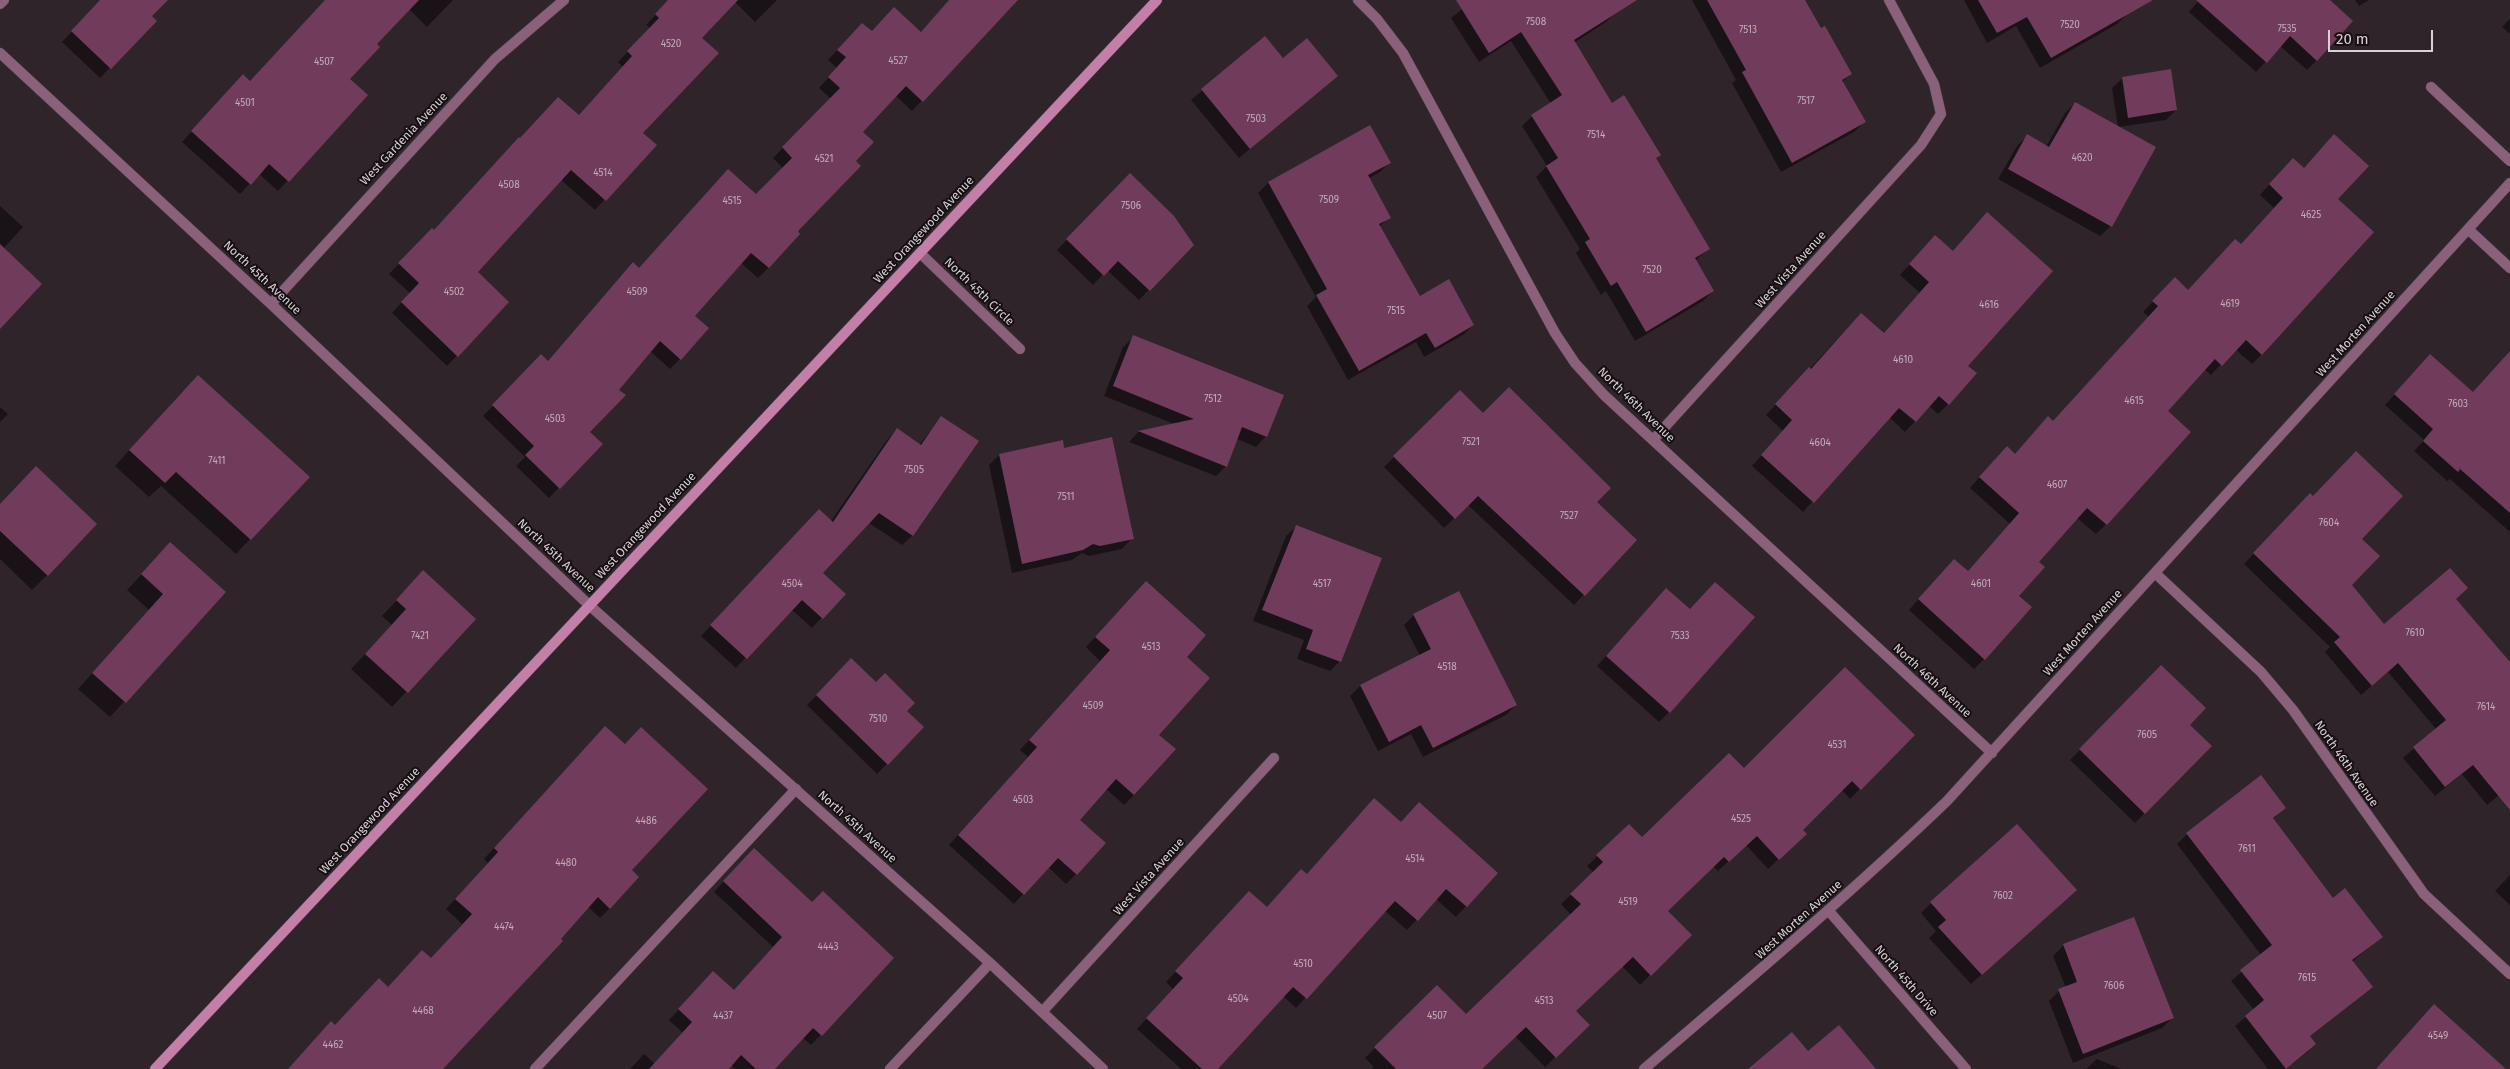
<!DOCTYPE html>
<style>
body{margin:0}
#map{position:relative;width:2510px;height:1069px;overflow:hidden;background:#30242b;font-family:"Fira Sans",sans-serif}
canvas{display:block}
.scale{position:absolute;left:2328px;top:30px;width:105px;height:22px;box-sizing:border-box;border:2px solid #d9d1d5;border-top:0;padding-left:6px;font-size:15px;line-height:18px;white-space:nowrap;color:#d9d1d5;-webkit-text-stroke:4px #150f12;paint-order:stroke}
</style>
<div id="map">
<canvas width="2510" height="1069"></canvas>
<div class="scale">20 m</div>
</div>
<script>
const ctx = document.querySelector('canvas').getContext('2d');
ctx.lineJoin = 'round';
function fillPath(path, color) {
  ctx.fillStyle = color;
  ctx.fill(path, 'evenodd');
}
function stroke(path, color, width, dash) {
  ctx.strokeStyle = color;
  ctx.lineWidth = width;
  ctx.lineCap = dash ? 'butt' : 'round';
  ctx.setLineDash(dash || []);
  ctx.stroke(path);
}
function write(font, color, halo, rows, align = 'center') {
  ctx.font = font + ' "Fira Sans",sans-serif';
  ctx.lineWidth = 4;
  ctx.setLineDash([]);
  ctx.textBaseline = 'middle';
  ctx.strokeStyle = halo;
  ctx.fillStyle = color;
  for (const [text, x, y, turn = 0] of rows) {
    ctx.save();
    ctx.translate(x, y);
    ctx.rotate((+turn || 0) * Math.PI / 180);
    ctx.textAlign = isNaN(turn) ? turn : align;
    if (halo) ctx.strokeText(text, 0, 0);
    ctx.fillText(text, 0, 0);
    ctx.restore();
  }
}
fillPath(new Path2D(`
 M 101,0 L 166,0 L 150,16 L 155,21 L 100,78 L 62,42 Z
 M 326,0 L 453,0 L 427,27 L 409,9 L 375,44 L 349,79 L 366,95 L 278,191 L 259,174 L 240,194 L 182,142 L 233,86 L 249,82 Z
 M 670,0 L 777,0 L 755,22 L 735,2 L 701,38 L 641,133 L 655,145 L 595,210 L 560,179 L 476,273 L 508,302 L 447,366 L 392,313 L 410,293 L 389,274 L 432,230 L 434,231 L 519,138 L 578,117 L 623,67 L 618,62 L 650,28 L 646,25 Z
 M 950,0 L 1015,0 L 912,111 L 895,95 L 862,132 L 855,161 L 796,231 L 799,234 L 768,268 L 758,278 L 741,263 L 693,316 L 680,359 L 670,369 L 650,351 L 618,390 L 588,432 L 601,444 L 549,498 L 516,466 L 525,457 L 483,416 L 541,356 L 547,362 L 623,274 L 639,269 L 756,196 L 783,168 L 773,158 L 831,99 L 819,88 L 837,68 L 828,60 L 852,34 L 920,33 Z
 M 1474,0 L 1608,0 L 1616,12 L 1606,22 L 1574,43 L 1612,104 L 1659,155 L 1655,159 L 1708,249 L 1695,261 L 1713,291 L 1703,301 L 1635,341 L 1606,291 L 1601,295 L 1576,253 L 1580,249 L 1536,177 L 1547,166 L 1522,126 L 1532,116 L 1551,104 L 1511,41 L 1479,62 L 1451,18 Z
 M 1692,0 L 1804,0 L 1820,30 L 1851,74 L 1842,82 L 1864,122 L 1854,132 L 1781,172 L 1732,83 L 1736,80 Z
 M 1964,0 L 2119,0 L 2127,14 L 2117,24 L 2040,68 L 2016,26 L 1987,43 Z
 M 2199,0 L 2328,0 L 2317,60 L 2307,70 L 2280,46 L 2256,72 L 2189,12 Z
 M 2355,0 L 2369,0 L 2359,6 Z
 M 2510,19 L 2510,34 L 2502,27 Z
 M 1265,38 L 1283,60 L 1337,76 L 1239,158 L 1191,100 Z
 M 2123,78 L 2176,110 L 2166,120 L 2118,127 L 2112,88 Z
 M 2075,103 L 2111,226 L 2100,236 L 1998,179 L 2017,146 L 2027,136 L 2046,147 L 2065,113 Z
 M 1370,127 L 1390,162 L 1380,172 L 1368,179 L 1389,217 L 1379,227 L 1419,298 L 1473,325 L 1463,335 L 1424,357 L 1416,342 L 1348,380 L 1307,306 L 1316,297 L 1258,193 L 1268,183 Z
 M 2324,146 L 2337,199 L 2262,354 L 2252,364 L 2235,349 L 2211,375 L 2204,369 L 2166,411 L 2106,524 L 2096,534 L 2077,518 L 2037,562 L 1984,659 L 1974,669 L 1909,610 L 1944,570 L 1967,572 L 2010,524 L 1970,488 L 1997,457 L 2015,455 L 2053,422 L 2149,317 L 2143,312 L 2165,289 L 2188,291 L 2240,245 L 2274,208 L 2260,195 L 2283,169 L 2303,169 Z
 M 1130,175 L 1193,245 L 1139,300 L 1107,270 L 1093,285 L 1057,250 Z
 M 0,206 L 23,227 L 3,249 L 0,327 Z
 M 1925,247 L 1948,404 L 1938,414 L 1929,406 L 1905,432 L 1889,417 L 1803,512 L 1752,466 L 1783,431 L 1766,415 L 1861,314 L 1883,334 L 1920,293 L 1900,275 Z
 M 1134,337 L 1266,436 L 1256,447 L 1237,439 L 1226,466 L 1216,476 L 1129,442 L 1138,432 L 1174,424 L 1104,396 L 1123,347 Z
 M 2510,359 L 2510,532 L 2450,479 L 2447,481 L 2414,451 L 2424,440 L 2385,405 L 2420,366 L 2473,394 Z
 M 183,391 L 250,539 L 236,554 L 161,486 L 149,497 L 115,466 Z
 M 1460,392 L 1483,415 L 1596,502 L 1636,540 L 1574,605 L 1468,505 L 1444,528 L 1384,467 Z
 M 0,407 L 8,414 L 0,422 Z
 M 942,417 L 913,535 L 902,545 L 869,523 L 822,573 L 844,594 L 812,628 L 791,609 L 736,668 L 701,636 L 809,520 L 831,521 L 887,440 L 897,429 L 919,445 Z
 M 1062,442 L 1063,449 L 1132,538 L 1122,549 L 1089,556 L 1082,553 L 1072,560 L 1012,573 L 989,465 L 999,455 Z
 M 0,505 L 47,575 L 32,590 L 0,559 Z
 M 2300,505 L 2361,539 L 2350,585 L 2384,626 L 2455,599 L 2510,664 L 2510,786 L 2487,805 L 2462,774 L 2435,796 L 2403,758 L 2436,729 L 2388,672 L 2361,695 L 2325,652 L 2330,647 L 2244,564 Z
 M 1297,526 L 1340,661 L 1330,671 L 1297,659 L 1304,640 L 1253,621 L 1286,536 Z
 M 156,559 L 224,592 L 110,717 L 78,689 L 149,610 L 127,590 Z
 M 1146,582 L 1186,657 L 1134,795 L 1124,805 L 1106,789 L 1078,820 L 1076,874 L 1066,884 L 1048,867 L 1014,904 L 949,845 L 1028,757 L 1020,750 L 1100,661 L 1086,647 Z
 M 409,587 L 474,619 L 392,707 L 351,669 L 392,625 L 382,616 Z
 M 1656,600 L 1690,610 L 1669,712 L 1659,722 L 1597,666 Z
 M 1414,615 L 1516,705 L 1506,715 L 1423,757 L 1411,734 L 1378,751 L 1350,696 L 1360,686 L 1420,656 L 1404,625 Z
 M 851,660 L 923,727 L 877,774 L 807,705 Z
 M 2161,667 L 2188,725 L 2210,746 L 2135,823 L 2070,760 Z
 M 1913,735 L 1850,799 L 1842,790 L 1802,830 L 1795,844 L 1768,869 L 1746,845 L 1718,871 L 1713,866 L 1666,911 L 1690,935 L 1640,985 L 1622,966 L 1574,1011 L 1588,1025 L 1545,1067 L 1515,1036 L 1480,1069 L 1371,1069 L 1374,1067 L 1365,1058 L 1437,987 L 1466,1016 L 1571,915 L 1561,904 L 1594,873 L 1587,866 L 1629,826 L 1642,839 L 1744,770 Z
 M 595,737 L 630,870 L 610,908 L 600,918 L 588,907 L 441,1069 L 288,1069 L 335,1026 L 431,959 L 462,924 L 446,909 L 488,863 L 484,859 Z
 M 2285,808 L 2272,820 L 2333,899 L 2381,937 L 2352,962 L 2371,987 L 2309,1037 L 2315,1044 L 2305,1054 L 2286,1069 L 2268,1069 L 2235,1026 L 2254,1010 L 2231,981 L 2261,955 L 2177,844 L 2187,834 Z
 M 1401,824 L 1496,873 L 1456,917 L 1436,899 L 1407,930 L 1384,910 L 1296,1008 L 1283,996 L 1216,1069 L 1181,1069 L 1137,1029 L 1173,989 L 1166,982 L 1239,903 L 1266,908 L 1306,875 Z
 M 744,859 L 892,958 L 811,1045 L 803,1038 L 773,1069 L 735,1069 L 731,1065 L 727,1069 L 630,1069 L 644,1054 L 655,1064 L 683,1033 L 669,1020 L 703,983 L 733,992 L 773,947 L 714,892 Z
 M 2510,875 L 2510,905 L 2495,891 Z
 M 2065,899 L 1971,984 L 1929,938 L 1936,931 L 1921,913 L 1931,903 Z
 M 2133,918 L 2172,1018 L 2162,1028 L 2073,1063 L 2049,1001 L 2059,991 L 2066,988 L 2053,956 L 2063,946 Z
 M 2097,1059 L 2121,1069 L 2086,1069 Z`), '#0007');
fillPath(new Path2D(`
 M 100,0 L 168,0 L 152,16 L 157,21 L 111,69 L 71,31 Z
 M 325,0 L 419,0 L 377,44 L 380,47 L 350,79 L 368,95 L 289,182 L 269,164 L 251,185 L 191,131 L 243,74 L 250,81 Z
 M 668,0 L 738,0 L 702,38 L 719,53 L 643,133 L 657,145 L 606,201 L 571,170 L 478,272 L 509,302 L 458,357 L 401,302 L 419,283 L 398,263 L 432,228 L 434,230 L 519,137 L 520,138 L 558,97 L 579,115 L 632,56 L 627,51 L 659,18 L 655,14 Z
 M 949,0 L 1018,0 L 923,102 L 906,86 L 863,132 L 874,142 L 856,161 L 861,166 L 798,231 L 800,234 L 769,268 L 751,253 L 695,316 L 709,328 L 681,360 L 660,341 L 619,390 L 626,395 L 590,432 L 603,444 L 560,489 L 525,455 L 534,446 L 492,405 L 541,354 L 548,361 L 633,262 L 639,268 L 728,169 L 756,194 L 792,158 L 782,147 L 840,88 L 828,77 L 846,57 L 837,50 L 862,23 L 872,31 L 894,7 L 921,32 Z
 M 1456,0 L 1637,0 L 1574,40 L 1612,103 L 1624,95 L 1661,155 L 1656,158 L 1710,249 L 1695,258 L 1714,291 L 1646,332 L 1617,282 L 1611,286 L 1585,242 L 1590,239 L 1546,166 L 1558,158 L 1531,115 L 1562,95 L 1521,32 L 1489,53 Z
 M 1707,0 L 1805,0 L 1821,28 L 1825,26 L 1852,74 L 1842,80 L 1866,122 L 1792,163 L 1742,72 L 1746,70 Z
 M 1978,0 L 2153,0 L 2051,58 L 2027,17 L 1997,33 Z
 M 2196,0 L 2330,0 L 2353,21 L 2317,61 L 2290,36 L 2267,63 Z
 M 1265,36 L 1283,58 L 1307,38 L 1338,76 L 1250,149 L 1201,89 Z
 M 2171,69 L 2177,110 L 2128,118 L 2122,77 Z
 M 2075,102 L 2156,147 L 2112,227 L 2008,169 L 2027,134 L 2049,147 Z
 M 1370,125 L 1391,163 L 1368,175 L 1391,218 L 1379,224 L 1420,296 L 1449,279 L 1474,325 L 1435,348 L 1426,333 L 1359,371 L 1316,295 L 1327,289 L 1268,182 Z
 M 2334,134 L 2369,166 L 2338,199 L 2374,232 L 2262,355 L 2246,340 L 2222,366 L 2215,359 L 2168,411 L 2191,432 L 2107,525 L 2087,508 L 2039,562 L 2045,567 L 2019,596 L 2032,607 L 1985,660 L 1918,599 L 1954,559 L 1968,571 L 2019,513 L 1979,477 L 2007,446 L 2015,454 L 2048,416 L 2053,421 L 2158,306 L 2152,301 L 2175,277 L 2188,290 L 2235,239 L 2241,244 L 2283,198 L 2269,184 L 2293,158 L 2304,168 Z
 M 1130,173 L 1174,216 L 1194,245 L 1150,291 L 1118,261 L 1104,276 L 1066,239 Z
 M 1987,212 L 2053,271 L 1968,366 L 1977,373 L 1949,405 L 1939,396 L 1916,422 L 1899,408 L 1814,503 L 1761,455 L 1792,420 L 1775,404 L 1809,367 L 1811,369 L 1861,313 L 1884,333 L 1929,282 L 1909,264 L 1935,235 L 1953,251 Z
 M 0,244 L 42,284 L 0,329 Z
 M 1133,335 L 1284,395 L 1267,437 L 1242,427 L 1227,467 L 1138,431 L 1194,419 L 1113,386 Z
 M 2510,351 L 2510,513 L 2460,469 L 2458,472 L 2423,441 L 2433,429 L 2394,394 L 2430,354 L 2473,392 Z
 M 198,375 L 310,477 L 251,540 L 176,472 L 165,483 L 129,450 Z
 M 1509,387 L 1611,488 L 1597,502 L 1637,540 L 1585,596 L 1478,496 L 1455,519 L 1393,456 L 1460,390 L 1483,413 Z
 M 941,416 L 979,441 L 913,536 L 879,513 L 823,573 L 846,594 L 823,619 L 802,600 L 747,659 L 710,625 L 819,509 L 833,522 L 897,428 L 921,445 Z
 M 1112,437 L 1134,539 L 1100,546 L 1093,544 L 1083,550 L 1022,564 L 999,454 L 1063,440 L 1064,448 Z
 M 2356,451 L 2403,496 L 2362,539 L 2380,556 L 2352,585 L 2384,624 L 2450,568 L 2468,588 L 2456,599 L 2510,662 L 2510,810 L 2473,765 L 2445,787 L 2413,747 L 2446,720 L 2398,663 L 2372,686 L 2334,642 L 2340,637 L 2253,553 L 2310,493 L 2313,496 Z
 M 36,466 L 97,524 L 48,576 L 0,531 L 0,504 Z
 M 1296,525 L 1382,558 L 1341,662 L 1306,649 L 1313,630 L 1262,610 Z
 M 170,542 L 226,592 L 126,703 L 92,673 L 163,594 L 141,574 Z
 M 423,570 L 476,619 L 408,693 L 365,654 L 406,609 L 396,600 Z
 M 1146,581 L 1206,635 L 1187,657 L 1210,678 L 1159,735 L 1176,749 L 1134,795 L 1116,779 L 1080,820 L 1106,843 L 1077,875 L 1058,858 L 1024,895 L 958,835 L 1037,747 L 1029,740 L 1110,650 L 1095,637 Z
 M 1715,582 L 1755,617 L 1670,713 L 1606,656 L 1666,588 L 1690,609 Z
 M 1459,591 L 1517,705 L 1433,748 L 1421,725 L 1389,742 L 1360,685 L 1431,649 L 1413,614 Z
 M 851,658 L 876,682 L 885,673 L 915,703 L 907,711 L 924,727 L 888,765 L 816,695 Z
 M 2161,665 L 2206,708 L 2190,725 L 2212,746 L 2145,814 L 2079,749 Z
 M 1845,667 L 1915,735 L 1861,790 L 1852,781 L 1803,830 L 1807,834 L 1779,860 L 1757,836 L 1729,862 L 1724,857 L 1668,911 L 1692,935 L 1651,976 L 1633,957 L 1576,1011 L 1590,1025 L 1556,1058 L 1526,1027 L 1482,1069 L 1396,1069 L 1374,1047 L 1437,985 L 1466,1014 L 1581,904 L 1570,894 L 1603,862 L 1596,855 L 1629,824 L 1642,837 L 1729,753 L 1744,768 Z
 M 605,726 L 625,744 L 641,727 L 708,789 L 632,870 L 639,877 L 610,909 L 598,897 L 561,939 L 563,941 L 443,1069 L 288,1069 L 331,1021 L 335,1025 L 379,978 L 388,987 L 422,950 L 431,958 L 472,914 L 455,899 L 498,852 L 494,848 Z
 M 2261,775 L 2286,808 L 2273,818 L 2333,898 L 2345,888 L 2383,937 L 2352,960 L 2373,987 L 2310,1036 L 2316,1044 L 2286,1069 L 2245,1016 L 2264,1000 L 2240,970 L 2272,945 L 2186,833 Z
 M 1374,798 L 1401,822 L 1419,802 L 1498,873 L 1467,907 L 1446,889 L 1418,921 L 1395,901 L 1307,999 L 1293,987 L 1218,1069 L 1202,1069 L 1146,1018 L 1183,978 L 1175,971 L 1249,891 L 1267,907 L 1301,869 L 1307,874 Z
 M 2017,824 L 2077,890 L 1982,975 L 1938,927 L 1946,920 L 1930,902 Z
 M 754,848 L 812,902 L 823,891 L 894,958 L 822,1036 L 813,1028 L 775,1069 L 756,1069 L 741,1055 L 729,1069 L 649,1069 L 692,1022 L 678,1009 L 713,971 L 734,990 L 782,937 L 723,881 Z
 M 2134,917 L 2174,1018 L 2083,1054 L 2058,989 L 2077,982 L 2063,944 Z
 M 2434,1004 L 2506,1069 L 2376,1069 Z
 M 1839,1025 L 1876,1069 L 1748,1069 L 1792,1032 L 1808,1051 Z`), '#713c5c');
const lane = new Path2D(`
 M 535,1069 L 796,789`);
const street = new Path2D(`
 M 1358,0 L 1377,19 L 1403,53 L 1555,333 L 1575,363 L 1604,395 L 1992,753
 M 0,4 L 4,0
 M 0,53 L 271,304 L 589,605 L 990,963 L 1103,1069
 M 2431,87 L 2510,161
 M 2469,230 L 2510,268
 M 920,253 L 1020,349
 M 271,304 L 495,59 L 564,0
 M 1653,440 L 1921,145 L 1941,114 L 1934,84 L 1889,0
 M 2155,573 L 2261,672 L 2293,710 L 2424,894 L 2510,974
 M 1828,910 L 1966,1069
 M 1042,1012 L 1274,758
 M 890,1069 L 990,963
 M 1644,1069 C 1747,981 1850,894 1947,801 L 2510,183`);
const secondary = new Path2D(`
 M 155,1069 L 1157,0`);
stroke(lane, '#4b4046', 11);
stroke(street, '#4b4046', 11);
stroke(secondary, '#4b4046', 11);
stroke(lane, '#8b607a', 10);
stroke(street, '#8b607a', 10);
stroke(secondary, '#c37fa8', 10);
write('10px', '#bfacb7', null, [
 ["7508",1536,22],
 ["7520",2070,25],
 ["7535",2287,29],
 ["7513",1748,30],
 ["4520",671,44],
 ["4527",898,61],
 ["4507",324,62],
 ["7517",1806,101],
 ["4501",245,103],
 ["7503",1256,119],
 ["7514",1596,135],
 ["4620",2082,158],
 ["4521",824,159],
 ["4514",603,173],
 ["4508",509,185],
 ["7509",1329,200],
 ["4515",732,201],
 ["7506",1131,206],
 ["4625",2311,215],
 ["7520",1652,270],
 ["4502",454,292],
 ["4509",637,292],
 ["4619",2230,304],
 ["4616",1989,305],
 ["7515",1396,311],
 ["4610",1903,360],
 ["7512",1213,399],
 ["4615",2134,401],
 ["7603",2458,404],
 ["4503",555,419],
 ["7521",1471,442],
 ["4604",1820,443],
 ["7411",217,461],
 ["7505",914,470],
 ["4607",2057,485],
 ["7511",1066,497],
 ["7527",1569,516],
 ["7604",2329,523],
 ["4504",792,584],
 ["4517",1322,584],
 ["4601",1981,584],
 ["7610",2415,633],
 ["7421",420,636],
 ["7533",1680,636],
 ["4513",1151,647],
 ["4518",1447,667],
 ["4509",1093,706],
 ["7614",2486,707],
 ["7510",878,719],
 ["7605",2147,735],
 ["4531",1837,745],
 ["4503",1023,800],
 ["4525",1741,819],
 ["4486",646,821],
 ["7611",2247,849],
 ["4514",1415,859],
 ["4480",566,863],
 ["7602",2003,896],
 ["4519",1628,902],
 ["4474",504,927],
 ["4443",828,947],
 ["4510",1303,964],
 ["7615",2307,978],
 ["7606",2114,986],
 ["4504",1238,999],
 ["4513",1544,1001],
 ["4468",423,1011],
 ["4437",723,1016],
 ["4507",1437,1016],
 ["4549",2438,1036],
 ["4462",333,1045]
]);
write('12px', '#d9d1d5', '#150f12', [
 ["West Gardenia Avenue",404,139,-47],
 ["West Orangewood Avenue",924,230,-47],
 ["West Vista Avenue",1791,270,-48],
 ["North 45th Avenue",262,278,43],
 ["North 45th Circle",979,292,44],
 ["West Morten Avenue",2356,334,-48],
 ["North 46th Avenue",1636,405,44],
 ["West Orangewood Avenue",646,526,-47],
 ["North 45th Avenue",556,556,43],
 ["West Morten Avenue",2083,633,-48],
 ["North 46th Avenue",1932,681,43],
 ["North 46th Avenue",2346,764,55],
 ["West Orangewood Avenue",370,821,-47],
 ["North 45th Avenue",857,827,42],
 ["West Vista Avenue",1149,877,-48],
 ["West Morten Avenue",1799,920,-42],
 ["North 45th Drive",1906,981,49]
]);
</script>
